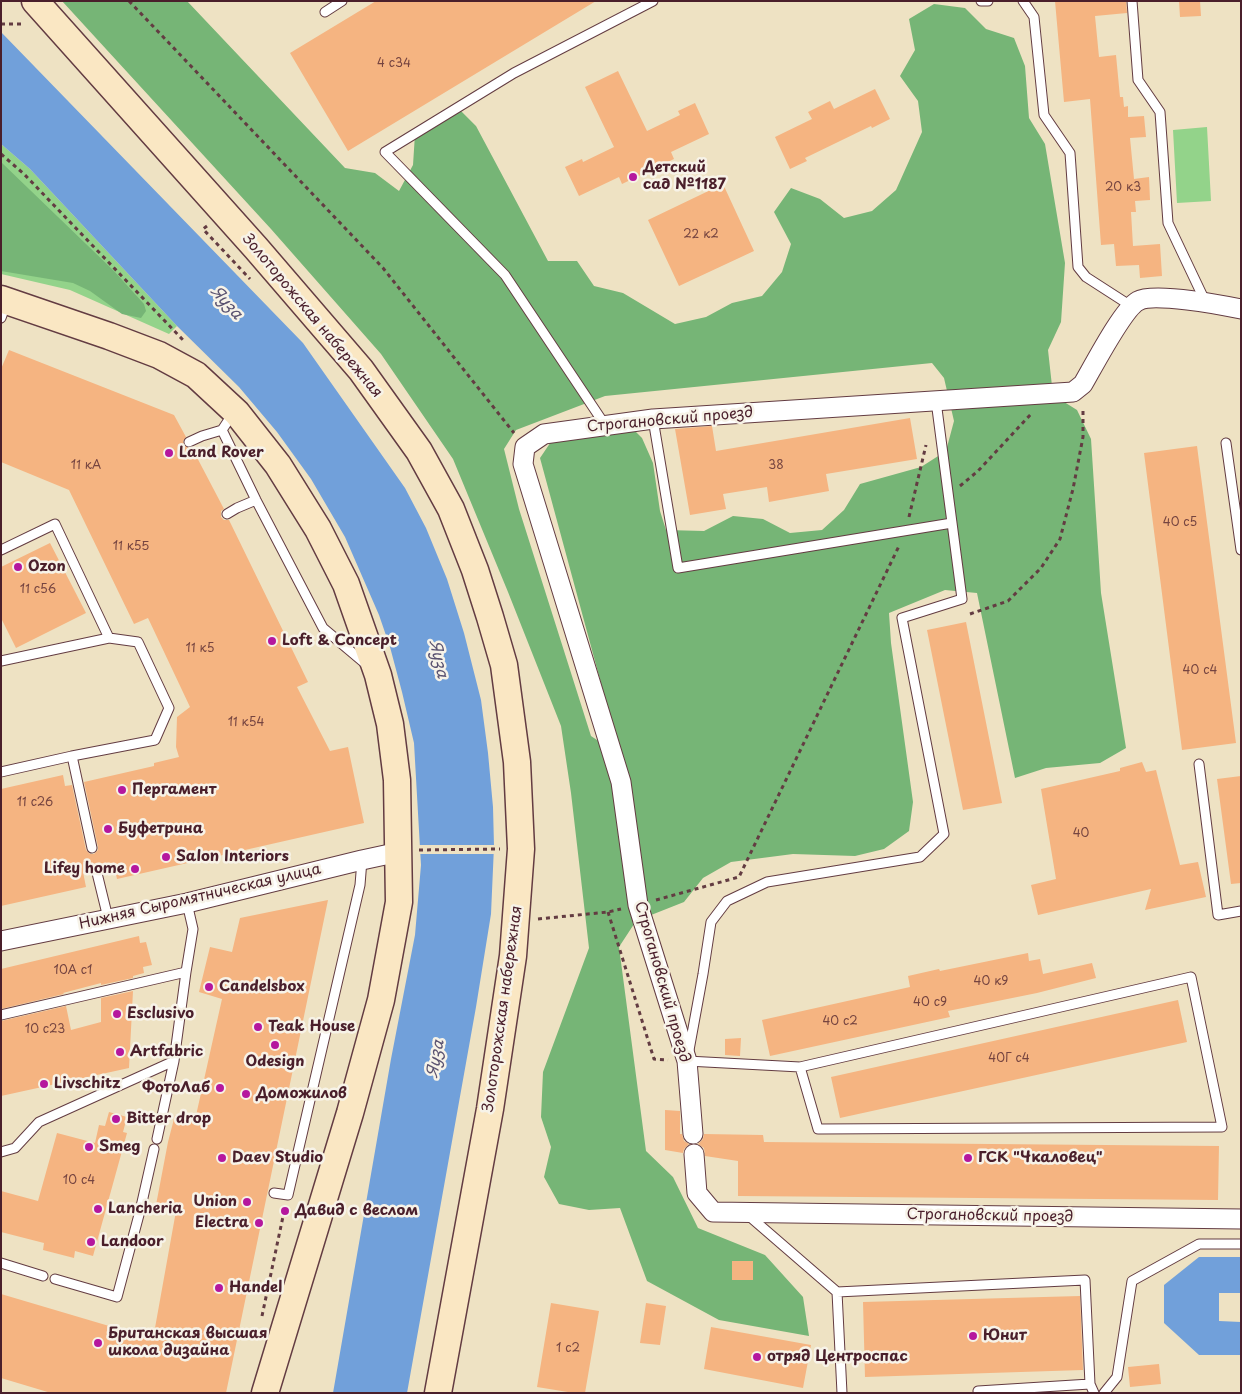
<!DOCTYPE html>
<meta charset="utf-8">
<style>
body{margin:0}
#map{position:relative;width:1242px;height:1394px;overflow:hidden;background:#eee2c3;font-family:"Playpen Sans",sans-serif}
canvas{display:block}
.frame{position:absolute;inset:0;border:2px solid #4a1f2b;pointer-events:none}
</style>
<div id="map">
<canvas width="1242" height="1394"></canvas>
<div class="frame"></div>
</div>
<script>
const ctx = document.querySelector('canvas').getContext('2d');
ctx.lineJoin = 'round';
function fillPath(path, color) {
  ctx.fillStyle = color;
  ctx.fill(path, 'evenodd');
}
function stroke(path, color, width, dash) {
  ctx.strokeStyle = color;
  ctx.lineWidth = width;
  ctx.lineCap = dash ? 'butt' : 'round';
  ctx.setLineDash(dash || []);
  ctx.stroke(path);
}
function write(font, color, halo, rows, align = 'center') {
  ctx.font = font + ' "Playpen Sans",sans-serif';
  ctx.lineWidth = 5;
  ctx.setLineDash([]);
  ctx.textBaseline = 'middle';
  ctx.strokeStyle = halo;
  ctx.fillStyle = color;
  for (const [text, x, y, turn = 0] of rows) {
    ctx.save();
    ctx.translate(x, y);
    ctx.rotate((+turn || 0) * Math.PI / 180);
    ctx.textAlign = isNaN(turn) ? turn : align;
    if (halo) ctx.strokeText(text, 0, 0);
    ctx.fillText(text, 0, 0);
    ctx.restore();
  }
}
fillPath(new Path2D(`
 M 1207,127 L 1211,201 L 1177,203 L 1173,130 Z
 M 1,144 L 30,169 L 177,326 L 169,334 L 70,290 L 1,274 Z`), '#93d38a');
fillPath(new Path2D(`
 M 62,1 L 187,1 L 345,168 L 375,173 L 399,191 L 413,165 L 415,134 L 461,111 L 476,126 L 548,261 L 577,261 L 594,286 L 623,293 L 675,324 L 706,317 L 732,303 L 762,296 L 782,272 L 791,244 L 774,212 L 791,188 L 820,199 L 844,218 L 872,211 L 896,190 L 922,132 L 918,101 L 900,76 L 915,50 L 909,19 L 934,4 L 965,8 L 986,29 L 1014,38 L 1025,66 L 1029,118 L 1045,144 L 1065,263 L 1061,322 L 1048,350 L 1053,395 L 1077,410 L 1091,439 L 1101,593 L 1126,748 L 1100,763 L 1046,768 L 1015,778 L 977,593 L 945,590 L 889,613 L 891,643 L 913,802 L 909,831 L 884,849 L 855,856 L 793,854 L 731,862 L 703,878 L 684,902 L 636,921 L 619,947 L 646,1151 L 673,1177 L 698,1228 L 765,1255 L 803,1297 L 809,1336 L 719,1320 L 647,1281 L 620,1208 L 589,1210 L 559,1204 L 544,1177 L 551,1147 L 541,1117 L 543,1072 L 589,948 L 571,793 L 561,726 L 508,592 L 453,459 L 381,354 L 271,229 ZM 932,363 L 944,378 L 954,421 L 946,451 L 921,467 L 860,484 L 844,510 L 822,530 L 790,533 L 763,519 L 733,516 L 704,531 L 666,530 L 660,511 L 653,463 L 642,438 L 622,418 L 565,421 L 540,458 L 615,735 L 600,742 L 591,736 L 519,509 L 504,449 L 516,430 L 605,396 Z
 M 1,162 L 114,271 L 144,304 L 146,311 L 141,318 L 122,314 L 90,291 L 73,283 L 1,271 Z`), '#76b576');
fillPath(new Path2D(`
 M 1,32 L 303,343 L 405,488 L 426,528 L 447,579 L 464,633 L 481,700 L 488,753 L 493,807 L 494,846 L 491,914 L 476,1007 L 407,1393 L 333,1393 L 391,1059 L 415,935 L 421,865 L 420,848 L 414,743 L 402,692 L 390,647 L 379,615 L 345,537 L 311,479 L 277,432 L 239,387 L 177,326 L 30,169 L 1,144 Z
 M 1199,1257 L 1241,1257 L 1241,1293 L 1219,1293 L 1219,1321 L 1241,1322 L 1241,1355 L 1199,1355 L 1164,1323 L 1164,1285 Z`), '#71a0da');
fillPath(new Path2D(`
 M 417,845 L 496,845 L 496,854 L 418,854 Z`), '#eee2c3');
fillPath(new Path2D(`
 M 376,1 L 596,1 L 348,151 L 290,53 Z
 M 1055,1 L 1126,1 L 1127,13 L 1095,16 L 1099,57 L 1116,55 L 1120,97 L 1123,97 L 1124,107 L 1128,106 L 1128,117 L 1144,116 L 1146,137 L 1130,138 L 1134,179 L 1149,177 L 1150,200 L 1135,201 L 1136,212 L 1131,212 L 1133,246 L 1160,244 L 1162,276 L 1140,278 L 1139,265 L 1116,266 L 1114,244 L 1101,245 L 1090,99 L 1064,102 Z
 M 1179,1 L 1200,1 L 1201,16 L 1180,17 Z
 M 618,71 L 647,131 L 680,115 L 678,111 L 695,103 L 709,134 L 671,152 L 674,159 L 622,184 L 619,177 L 579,196 L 565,167 L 582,159 L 583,162 L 614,147 L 585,87 Z
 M 875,89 L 890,119 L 872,128 L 871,126 L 805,158 L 807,161 L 790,169 L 775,137 L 812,119 L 808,112 L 830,101 L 834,109 Z
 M 723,184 L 754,251 L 679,286 L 648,220 Z
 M 9,350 L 174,415 L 186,437 L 183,441 L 184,445 L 188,448 L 192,448 L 224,509 L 221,511 L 221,517 L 224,520 L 229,520 L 308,682 L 297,687 L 330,751 L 348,747 L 364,823 L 117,879 L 114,865 L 102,868 L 100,864 L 95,863 L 91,865 L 90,870 L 83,872 L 86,887 L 1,906 L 1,789 L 63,775 L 65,786 L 72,785 L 86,850 L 90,854 L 94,854 L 98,850 L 98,847 L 84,782 L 154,766 L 154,763 L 179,757 L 176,747 L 177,717 L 190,707 L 148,618 L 134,624 L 69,490 L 1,462 L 1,369 Z
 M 910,418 L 917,459 L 826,474 L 829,491 L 769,502 L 767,487 L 723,494 L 726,509 L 690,515 L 675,429 L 712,426 L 716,451 Z
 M 1197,446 L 1236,743 L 1182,750 L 1144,453 Z
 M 50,543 L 86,613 L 16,648 L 1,618 L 1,567 Z
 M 966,622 L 1002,803 L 963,810 L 927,630 Z
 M 1142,762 L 1146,772 L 1156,770 L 1180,865 L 1198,862 L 1206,897 L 1145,910 L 1151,889 L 1038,915 L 1031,885 L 1056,879 L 1041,789 L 1120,771 L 1120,768 Z
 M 1241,776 L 1241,883 L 1231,884 L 1217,779 Z
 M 328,900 L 226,1393 L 51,1393 L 1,1378 L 1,1294 L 153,1339 L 176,1211 L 156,1205 L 168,1142 L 175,1115 L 195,1120 L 222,999 L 199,992 L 210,947 L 232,952 L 240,918 Z
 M 139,936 L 140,943 L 146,942 L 152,965 L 143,967 L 144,973 L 133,976 L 133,978 L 101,985 L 101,983 L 63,993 L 64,994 L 1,1009 L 1,969 Z
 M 1028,953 L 1029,961 L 1040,959 L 1043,974 L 1092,963 L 1096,978 L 1037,993 L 948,1011 L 950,1017 L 770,1056 L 762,1020 L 910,987 L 908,976 L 939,969 L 940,971 Z
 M 133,991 L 129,1068 L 1,1096 L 1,1021 L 66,1006 L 71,1030 L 101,1022 L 101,998 Z
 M 1178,1000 L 1187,1042 L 840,1118 L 831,1077 Z
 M 741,1038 L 740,1056 L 725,1055 L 725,1039 Z
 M 665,1110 L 680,1111 L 680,1134 L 682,1134 L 684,1141 L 689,1144 L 684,1149 L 683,1153 L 665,1150 Z
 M 109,1112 L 127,1117 L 123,1132 L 127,1133 L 93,1256 L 75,1251 L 74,1258 L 43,1250 L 44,1243 L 1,1232 L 1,1191 L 38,1201 L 57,1133 L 95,1143 L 99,1125 L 105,1126 Z
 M 704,1134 L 763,1135 L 764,1142 L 1219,1146 L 1218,1200 L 738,1196 L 738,1161 L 705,1156 L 704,1148 L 698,1144 L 703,1139 Z
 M 732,1261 L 753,1261 L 753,1280 L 732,1280 Z
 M 1080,1296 L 1083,1370 L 865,1377 L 863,1302 Z
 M 551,1303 L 599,1311 L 585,1393 L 574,1393 L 537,1387 Z
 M 646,1303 L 666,1306 L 660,1345 L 640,1343 Z
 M 711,1327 L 811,1345 L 803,1388 L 704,1369 Z
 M 1159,1364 L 1161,1384 L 1130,1387 L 1128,1367 Z`), '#f5b481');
const lane = new Path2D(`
 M 981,1 L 988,1
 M 1023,1 L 1034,17 L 1044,115 L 1070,153 L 1078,267 L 1086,277 L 1131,306
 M 1132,1 L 1138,80 L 1160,112 L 1168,223 L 1206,303
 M 325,12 L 342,1
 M 1,318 L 6,304
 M 235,415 L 228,421 L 222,430 L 256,500 L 323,628 L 367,665
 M 653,419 L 678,568 L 952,523
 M 605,425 L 505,275 L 385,152 L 514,73 L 653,1
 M 189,442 L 202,436 L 222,430
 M 1226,443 L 1241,550
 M 227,514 L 237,508 L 256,500
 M 1,550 L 55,524 L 109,638
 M 1,661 L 109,638 L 138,642 L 169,708 L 155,740 L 72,756 L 92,848
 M 1199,764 L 1218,915 L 1241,911
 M 1,772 L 72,756
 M 96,869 L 108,918
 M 1,1015 L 186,972
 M 800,1067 L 818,1129 L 1222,1127 L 1191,977 L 800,1067 L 687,1061 L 703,974 L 711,922 L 727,901 L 767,882 L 920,857 L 944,834 L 902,618 L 962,599 L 936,401
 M 157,1139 L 174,1061 L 186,972 L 193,929 L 187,903
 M 1,1152 L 15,1148 L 39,1122 L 174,1061
 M 274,1193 L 288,1195 L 360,885 L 362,860
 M 748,1215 L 837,1292 L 1085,1280 L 1090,1384 L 1094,1393
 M 1,1263 L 43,1276
 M 55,1279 L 117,1297 L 140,1211 L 154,1149
 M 837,1292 L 842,1393
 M 979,1393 L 978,1391 L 1090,1384
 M 1104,1393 L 1117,1377 L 1132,1281 L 1199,1244 L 1241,1244`);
const street = new Path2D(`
 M 1,941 L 187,903 L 362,860 L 399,852
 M 693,1134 L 687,1061 L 638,905 L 621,782 L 523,464 L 525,447 L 544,434 L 653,419 L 1073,392 L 1083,384 C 1093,367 1123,309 1138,301 C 1153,292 1221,305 1241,309
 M 694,1154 L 697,1193 L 713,1212 L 1241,1219`);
const secondary = new Path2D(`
 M 35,1 L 256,248 L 361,370 L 419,451 L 451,509 L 475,570 L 490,617 L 504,665 L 517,762 L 521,849 L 513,956 L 490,1109 L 438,1393
 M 1,299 L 109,336 L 159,355 L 196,375 L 237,413 L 278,465 L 318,529 L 346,584 L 378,675 L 390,724 L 397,780 L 399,902 L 381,1000 L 350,1113 L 265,1393`);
stroke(lane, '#633c42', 11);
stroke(street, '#633c42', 21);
stroke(secondary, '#633c42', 29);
stroke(new Path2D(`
 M 129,1 L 383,268 L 514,433
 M 1,24 L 23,24
 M 1,154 L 24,174 L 184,341
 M 207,226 L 203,229 L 250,279
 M 960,486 L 978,471 L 1031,414
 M 909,517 L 926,445
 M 970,614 L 1008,601 L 1041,568 L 1060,539 L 1073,489 L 1083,437 L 1083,407
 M 419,850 L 500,849
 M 656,900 L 739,877 L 899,546
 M 608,912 L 654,1059 L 668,1060
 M 538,919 L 608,912 L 621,909
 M 262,1316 L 285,1207`), '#633c42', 3, [4, 4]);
stroke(lane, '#fff', 9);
stroke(street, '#fff', 19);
stroke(secondary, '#fae7c3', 26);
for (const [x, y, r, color] of [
 [633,177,5,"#b5179e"],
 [169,453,5,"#b5179e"],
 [18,567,5,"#b5179e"],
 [272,641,5,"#b5179e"],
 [122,790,5,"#b5179e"],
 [108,829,5,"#b5179e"],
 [166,857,5,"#b5179e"],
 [135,869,5,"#b5179e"],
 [209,987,5,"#b5179e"],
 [117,1014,5,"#b5179e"],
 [258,1027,5,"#b5179e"],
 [275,1045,5,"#b5179e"],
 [120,1052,5,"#b5179e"],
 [44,1084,5,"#b5179e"],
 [220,1088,5,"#b5179e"],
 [246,1094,5,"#b5179e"],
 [116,1119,5,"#b5179e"],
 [89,1147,5,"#b5179e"],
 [222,1158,5,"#b5179e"],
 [968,1158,5,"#b5179e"],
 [247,1202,5,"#b5179e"],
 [98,1209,5,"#b5179e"],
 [285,1211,5,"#b5179e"],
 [259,1223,5,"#b5179e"],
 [91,1242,5,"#b5179e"],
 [219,1288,5,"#b5179e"],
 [973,1336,5,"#b5179e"],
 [98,1343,5,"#b5179e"],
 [757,1357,5,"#b5179e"]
]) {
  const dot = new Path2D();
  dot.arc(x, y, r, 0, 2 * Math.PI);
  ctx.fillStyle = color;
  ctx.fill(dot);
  stroke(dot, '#f7f3e8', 2);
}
write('12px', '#754440', null, [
 ["4 с34",394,64],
 ["20 к3",1123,188],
 ["22 к2",701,235],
 ["11 кА",86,466],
 ["38",776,466],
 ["40 с5",1180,523],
 ["11 к55",131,547],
 ["11 с56",38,590],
 ["11 к5",200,649],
 ["40 с4",1200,671],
 ["11 к54",246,723],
 ["11 с26",35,803],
 ["40",1081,834],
 ["10А с1",73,971],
 ["40 к9",991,982],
 ["40 с9",930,1003],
 ["40 с2",840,1022],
 ["10 с23",45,1030],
 ["40Г с4",1009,1059],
 ["10 с4",79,1181],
 ["1 с2",568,1349]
]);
write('bold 15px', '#4a1f2b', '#f7f3e8', [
 ["Детский",643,168],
 ["сад №1187",643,185],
 ["Land Rover",179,453],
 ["Ozon",28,567],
 ["Loft & Concept",282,641],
 ["Пергамент",132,790],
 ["Буфетрина",118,829],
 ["Salon Interiors",176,857],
 ["Lifey home",125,869,"right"],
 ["Candelsbox",219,987],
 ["Esclusivo",127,1014],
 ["Teak House",268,1027],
 ["Artfabric",130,1052],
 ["Odesign",275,1062,"center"],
 ["Livschitz",54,1084],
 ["ФотоЛаб",210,1088,"right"],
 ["Доможилов",256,1094],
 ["Bitter drop",126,1119],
 ["Smeg",99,1147],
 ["Daev Studio",232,1158],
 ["ГСК \"Чкаловец\"",978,1158],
 ["Union",237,1202,"right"],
 ["Lancheria",108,1209],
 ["Давид с веслом",295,1211],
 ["Electra",249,1223,"right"],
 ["Landoor",101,1242],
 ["Handel",229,1288],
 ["Британская высшая",108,1334],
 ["школа дизайна",108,1351],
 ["Юнит",983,1336],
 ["отряд Центроспас",767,1357]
], 'left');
write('15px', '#4a1f2b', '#f7f3e8', [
 ["Золоторожская набережная",312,316,50],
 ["Строгановский проезд",670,420,-5],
 ["Нижняя Сыромятническая улица",200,897,-13],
 ["Строгановский проезд",662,982,74],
 ["Золоторожская набережная",503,1009,-82],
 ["Строгановский проезд",990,1216,1]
]);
write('italic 16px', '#5a5371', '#f7f3e8', [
 ["Яуза",226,303,48],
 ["Яуза",438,659,77],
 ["Яуза",436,1059,-80]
]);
</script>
